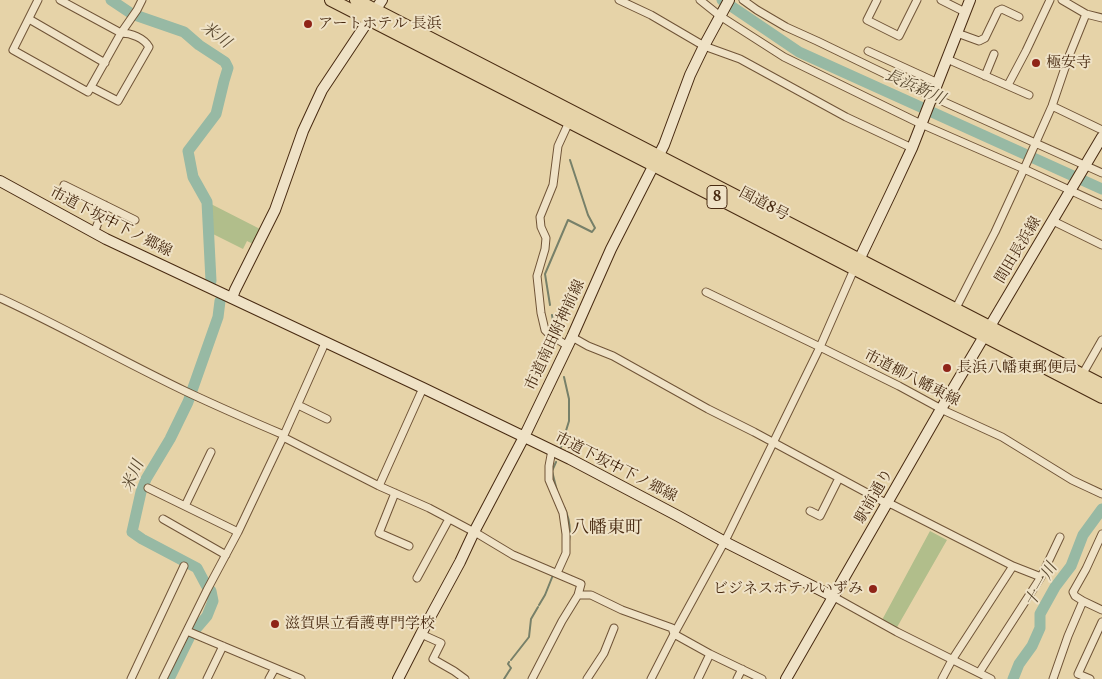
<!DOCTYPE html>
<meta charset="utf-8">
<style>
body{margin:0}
canvas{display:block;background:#e6d3a8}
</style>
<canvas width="1102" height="679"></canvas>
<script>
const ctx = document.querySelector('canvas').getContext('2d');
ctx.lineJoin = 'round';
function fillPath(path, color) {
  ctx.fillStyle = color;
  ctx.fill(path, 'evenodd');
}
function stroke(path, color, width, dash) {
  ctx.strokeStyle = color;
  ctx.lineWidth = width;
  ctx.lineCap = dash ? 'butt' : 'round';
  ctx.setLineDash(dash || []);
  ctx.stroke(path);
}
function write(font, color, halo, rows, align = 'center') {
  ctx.font = font + ' "Libre Caslon Text","Noto Serif JP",serif';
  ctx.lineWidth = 4;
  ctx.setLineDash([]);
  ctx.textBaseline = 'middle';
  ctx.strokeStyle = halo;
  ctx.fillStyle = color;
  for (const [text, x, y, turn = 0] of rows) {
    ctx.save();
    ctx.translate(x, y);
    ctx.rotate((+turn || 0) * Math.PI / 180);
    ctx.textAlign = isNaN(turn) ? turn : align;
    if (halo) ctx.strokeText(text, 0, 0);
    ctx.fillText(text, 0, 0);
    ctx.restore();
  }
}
fillPath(new Path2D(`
 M 211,204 L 260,229 L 253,244 L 247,241 L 243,249 L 213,234 L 211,219 Z
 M 930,531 L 947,540 L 896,629 L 882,620 Z`), '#b1be8b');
stroke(new Path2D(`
 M 550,305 L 545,274 L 568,220 L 592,232 L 595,228 L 588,215 L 570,160
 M 552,315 L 555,331
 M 561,447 L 569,421 L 569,399 L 564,377
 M 556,462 L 552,471 L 557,491
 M 564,507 C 569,517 571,529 569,541
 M 539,605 L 545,595 L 553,575 L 555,574
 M 511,660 L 529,637 L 531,619 L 538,607
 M 504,679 L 511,668 L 508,664 L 509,662`), '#778069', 2);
stroke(new Path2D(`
 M 111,0 L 132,14 L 184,32 L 199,45 L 225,62 L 228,68 L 224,81 L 216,114 L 188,151 L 193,177 L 207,202 L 211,281
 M 722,0 L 799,52 L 1102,189
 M 195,630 L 207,616 L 213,601 L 211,591 L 206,585 L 197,568 L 142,539 L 132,532 L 141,492 L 146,479 L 170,439 L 188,402 L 218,317 L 220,301
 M 169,679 L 190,636
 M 1013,679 L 1019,664 L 1032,646 L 1040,628 L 1040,614 L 1055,587 L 1071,566 L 1083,535 L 1102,509`), '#97b9a4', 11);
const street = new Path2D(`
 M 38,0 L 13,50 L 88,92 L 121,33 L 137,10 L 142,0
 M 60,0 L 121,33 C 131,33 144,38 149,47 L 118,101 L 91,87
 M 619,0 L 651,15 L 704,46 L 740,59 L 846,117 L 912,148
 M 700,0 L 720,16 L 784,57 L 921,124 L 1024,169 L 1102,205
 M 743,0 L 757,10 L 786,27 L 817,41 L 933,97 L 1102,173
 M 877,0 L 867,20 L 899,36 L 917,0
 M 941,0 L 965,12
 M 1062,0 L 1086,14 L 1102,18
 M 29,19 L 105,63
 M 957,33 L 979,41 L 985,38 L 998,11 L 1002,9 L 1019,17
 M 868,51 L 938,83
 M 947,59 L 1029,95
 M 985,76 L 994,54
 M 1008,85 L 1026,51 L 1050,0
 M 1052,106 L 1102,130
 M 64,185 L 135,220
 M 1053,221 L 1102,245
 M 94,233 L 105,205
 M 706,292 L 820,347 L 899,386 L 945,411 L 1002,437 L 1072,480 L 1102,494
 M 0,298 C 63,327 124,362 187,392 C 219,407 251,421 284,435
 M 955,310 L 995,232 L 1024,169 L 1052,106 L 1069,56 L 1086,14
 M 572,337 L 588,346 L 613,356 L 708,409 L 754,432 L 882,501 L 893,505 L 1013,566
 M 568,346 L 550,335 L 545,330 L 541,313 L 537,276 L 545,249 L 546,238 L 541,227 L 540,217 L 553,185 L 558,146 L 569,122
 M 1082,375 L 1102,340
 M 298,405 L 327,419
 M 283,437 L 379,486 L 429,508 L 478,534 L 513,555 L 581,584 L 578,595
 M 552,450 L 549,466 L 549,480 L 563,513 L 566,534 L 566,553 L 557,573
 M 379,486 L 423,388
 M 148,488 L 238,532
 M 395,493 L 379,533 L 409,546
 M 185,506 L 211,452
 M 810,511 L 820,516 L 839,478
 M 163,519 L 226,555
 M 417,578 L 449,519
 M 834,597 L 897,632 L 991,679
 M 1083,601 L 1102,610
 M 187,631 L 301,679
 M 421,634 L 441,643 L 433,659 L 454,671 L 465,679
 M 674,634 L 727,537 L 820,347 L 855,267
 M 979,673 L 1041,577
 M 131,679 L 184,566
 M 163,679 L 207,590 L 238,532 L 284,435 L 325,343
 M 207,679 L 223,646
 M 269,679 L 275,668
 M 532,679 L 562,621 L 578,595 L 591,595 L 622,610 L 672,628 L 674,634
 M 587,679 L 604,653 L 614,628
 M 651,679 L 674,634 L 710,654 L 762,679
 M 698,679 L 710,654
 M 737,679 L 742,669
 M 942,679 L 952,660 L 1013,566 L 1041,577 L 1060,537
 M 1053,679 L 1068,636 L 1083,601 L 1075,596 L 1073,592 L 1086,569 L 1102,534
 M 1090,679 L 1078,674 L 1102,622`);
const secondary = new Path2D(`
 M 0,181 L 106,239 L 423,388 L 570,459 L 678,516 L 725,542 L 834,597
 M 859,260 L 891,193 L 912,148 L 970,0
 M 232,298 L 235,290 L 275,210 L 303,131 L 322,90 L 382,0
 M 398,679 L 421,634 L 460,562 L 474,532 L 524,437 L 572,337 L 611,249 L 664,145 L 690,75 L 704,46 L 729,0
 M 786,679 L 941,409 L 1102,137`);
const highway = new Path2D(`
 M 331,0 L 712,195 L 1102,397
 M 356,0 L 1102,385`);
stroke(street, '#705437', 9);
stroke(secondary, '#482a11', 12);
stroke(highway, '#482a11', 14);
stroke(street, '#efe2c6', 7);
stroke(secondary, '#efe2c6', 10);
stroke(highway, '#e6d3a8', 12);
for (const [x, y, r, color] of [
 [308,24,5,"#8f2418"],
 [1036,63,5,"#8f2418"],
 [947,368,5,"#8f2418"],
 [873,589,5,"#8f2418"],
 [275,624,5,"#8f2418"]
]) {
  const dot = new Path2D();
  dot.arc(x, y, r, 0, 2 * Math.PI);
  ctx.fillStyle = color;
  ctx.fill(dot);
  stroke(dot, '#efe2c6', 2);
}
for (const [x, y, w] of [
 [717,197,20]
]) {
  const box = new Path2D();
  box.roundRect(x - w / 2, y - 11.5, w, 23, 4);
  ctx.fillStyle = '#efe2c6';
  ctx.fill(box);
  stroke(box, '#482a11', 1);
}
write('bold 14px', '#482a11', null, [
 ["8",717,197]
]);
write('15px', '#482a11', '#efe2c6', [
 ["アートホテル 長浜",318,24],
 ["極安寺",1046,63],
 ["長浜八幡東郵便局",957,368],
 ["ビジネスホテルいずみ",863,589,"right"],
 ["滋賀県立看護専門学校",285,624]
], 'left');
write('15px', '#482a11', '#efe2c6', [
 ["国道8号",764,204,28],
 ["市道下坂中下ノ郷線",111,222,27],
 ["間田長浜線",1018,250,-59],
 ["市道南田附神前線",555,335,-65],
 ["市道柳八幡東線",912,378,27],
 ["市道下坂中下ノ郷線",616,467,27],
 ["駅前通り",874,496,-60]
]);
write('italic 16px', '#58472e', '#efe2c6', [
 ["米川",216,35,37],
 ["長浜新川",915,87,24],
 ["米川",133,476,-67],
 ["十一川",1041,585,-60]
]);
write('18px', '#482a11', '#efe2c6', [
 ["八幡東町",607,528]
]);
</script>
